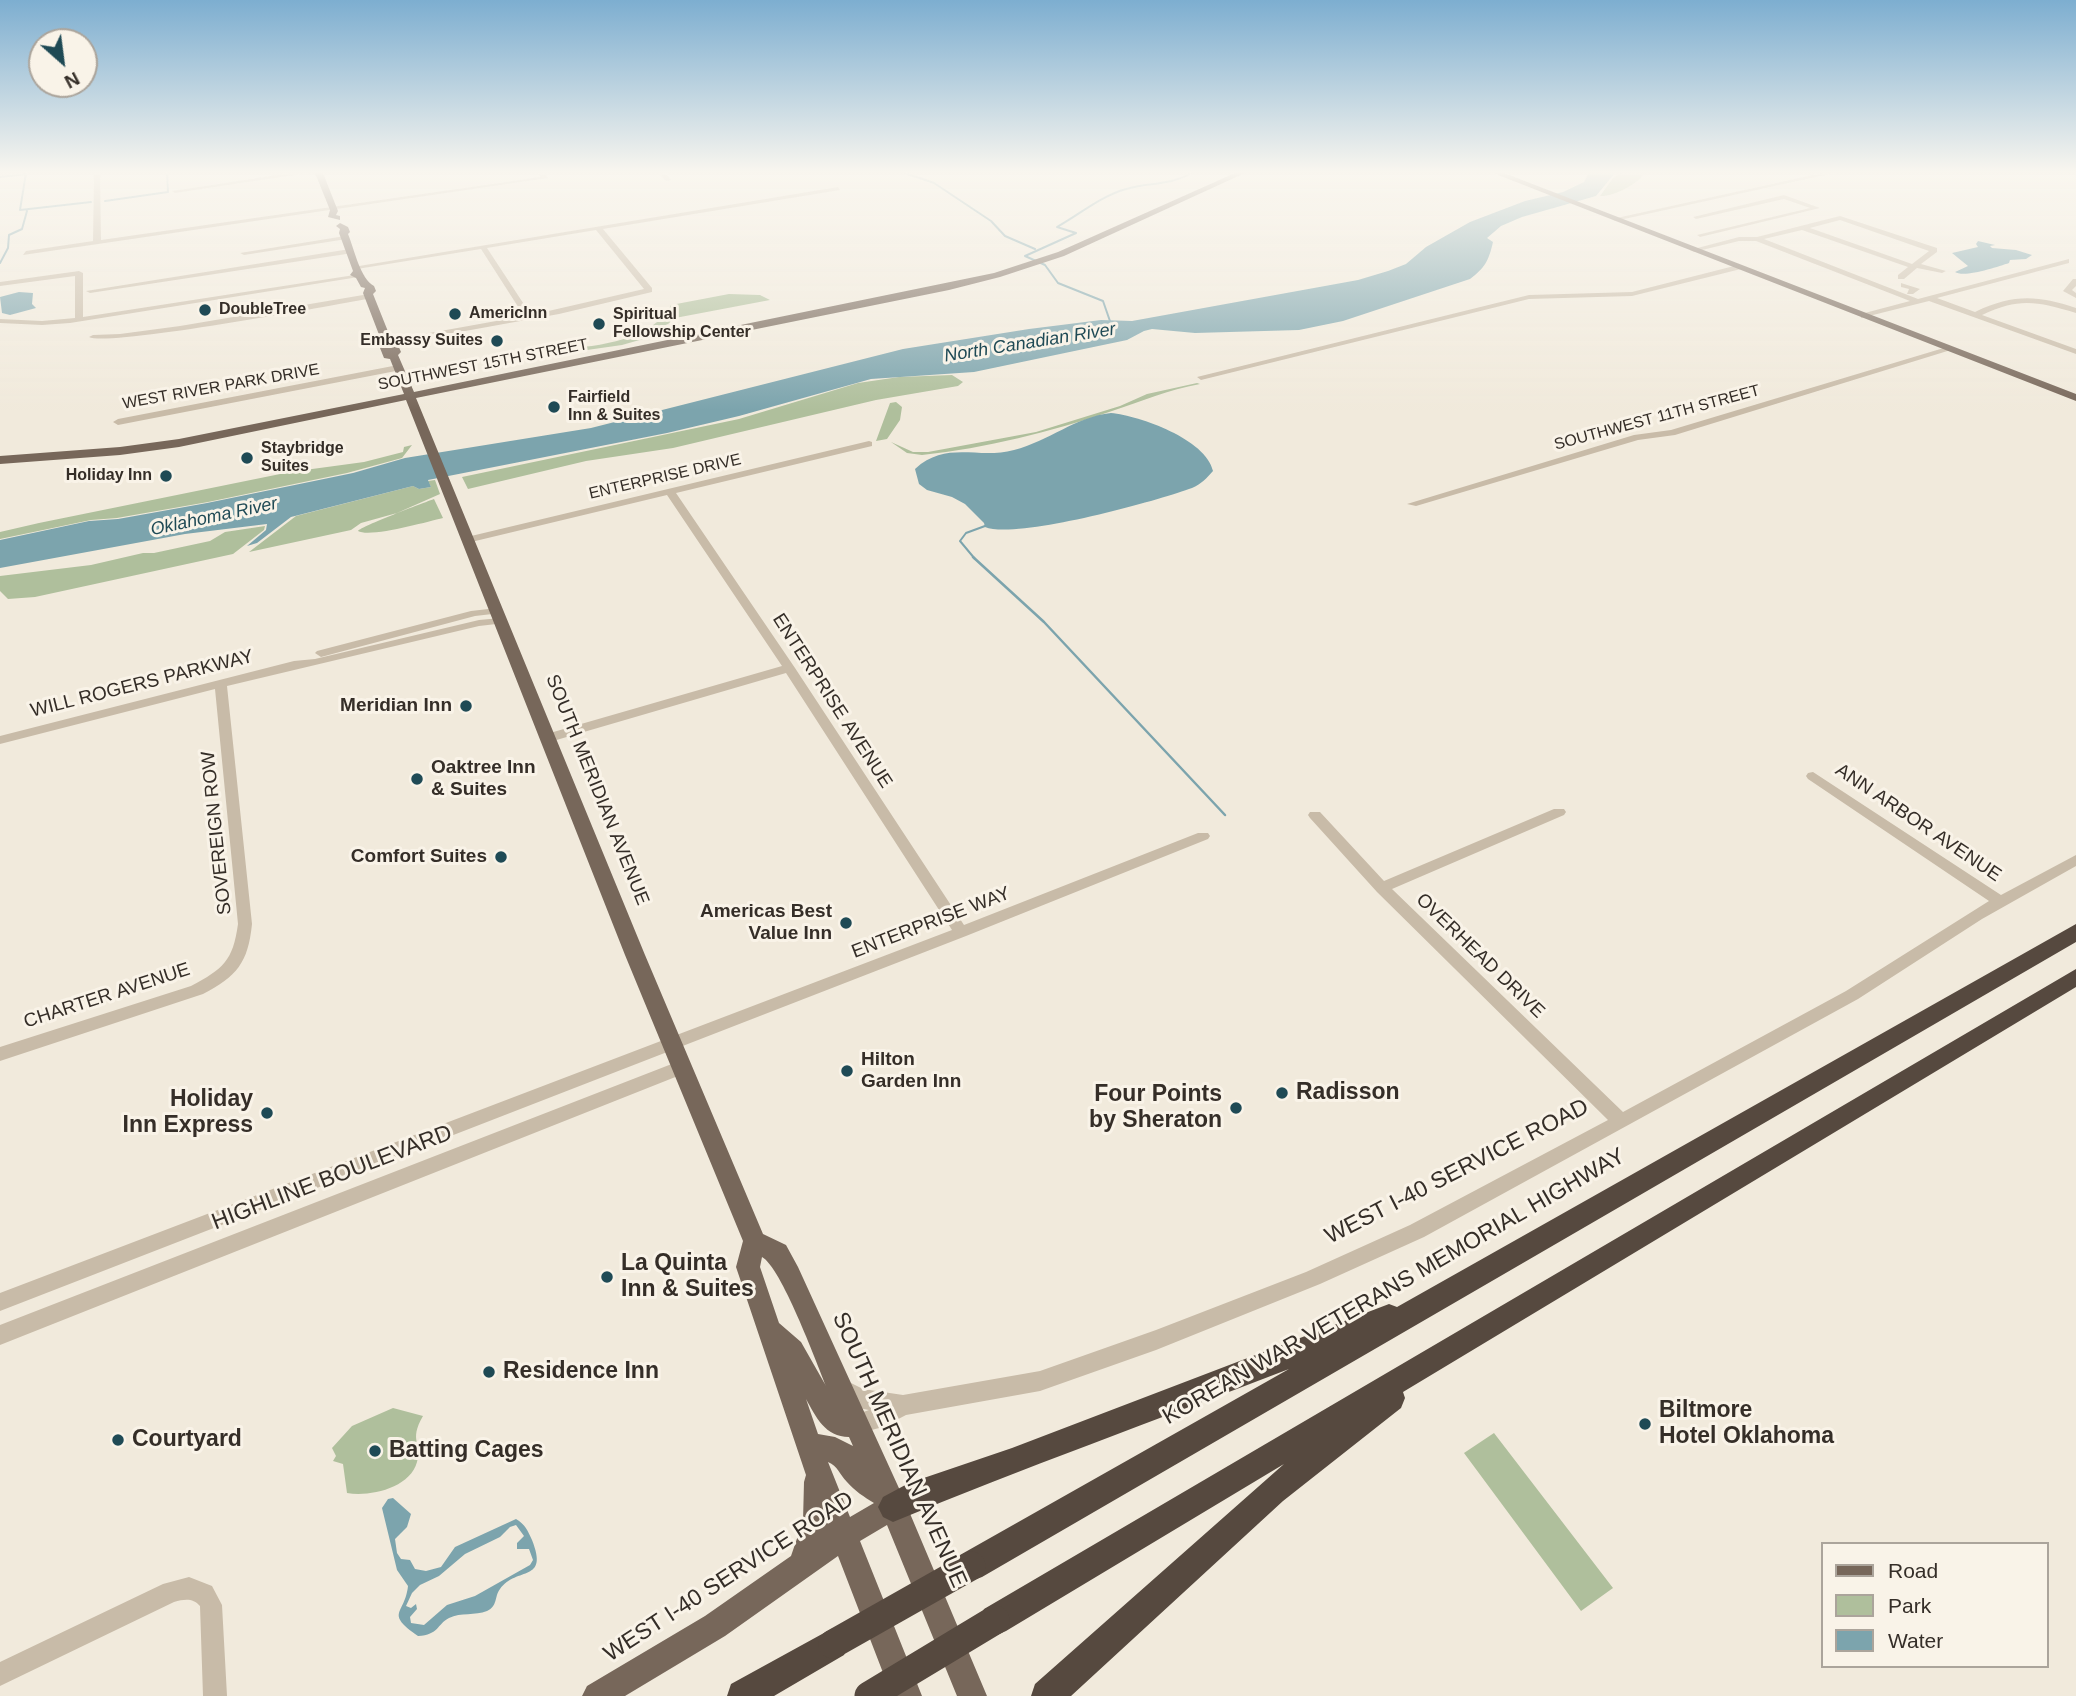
<!DOCTYPE html>
<style>
body{margin:0}
#map{position:relative;width:2076px;height:1696px;overflow:hidden;background:#f1eadc;font-family:Helvetica,sans-serif}
canvas{display:block}
.legend{position:absolute;left:1821px;top:1542px;width:228px;height:126px;box-sizing:border-box;background:#f9f3e8;border:2px solid #aba49b;margin:0;padding:9px 12px;list-style:none;font-size:21px;color:#352e28}
.legend li{display:flex;align-items:center;gap:14px;height:35px}
.legend b{width:35px;border:2px solid #aba49b}
.north{position:absolute;left:28px;top:28px;width:70px;height:70px;box-sizing:border-box;background:#f9f3e8;border:2px solid #aba49b;border-radius:50%;rotate:152deg;font-size:19px;font-weight:700;line-height:28px;text-align:center;color:#352e28}
.north::after{content:'';display:block;margin:auto;width:24px;height:32px;background:#1f4a55;clip-path:polygon(50% 0,100% 100%,50% 72%,0 100%)}
</style>
<div id="map">
<canvas width="2076" height="1696"></canvas>
<ul class="legend">
<li><b style="height:9px;background:#77675a"></b>Road</li>
<li><b style="height:19px;background:#afbf9c"></b>Park</li>
<li><b style="height:19px;background:#7ca4ad"></b>Water</li>
</ul>
<div class="north">N</div>
</div>
<script>
const ctx = document.querySelector('canvas').getContext('2d');
ctx.lineJoin = 'round';
function fillPath(path, color) {
  ctx.fillStyle = color;
  ctx.fill(path, 'evenodd');
}
function stroke(path, color, width, dash) {
  ctx.strokeStyle = color;
  ctx.lineWidth = width;
  ctx.lineCap = dash ? 'butt' : 'round';
  ctx.setLineDash(dash || []);
  ctx.stroke(path);
}
function write(font, color, halo, rows, align = 'center') {
  ctx.font = font + ' Helvetica,sans-serif';
  ctx.lineWidth = 6;
  ctx.setLineDash([]);
  ctx.textBaseline = 'middle';
  ctx.strokeStyle = halo;
  ctx.fillStyle = color;
  for (const [text, x, y, turn = 0] of rows) {
    ctx.save();
    ctx.translate(x, y);
    ctx.rotate((+turn || 0) * Math.PI / 180);
    ctx.textAlign = isNaN(turn) ? turn : align;
    if (halo) ctx.strokeText(text, 0, 0);
    ctx.fillText(text, 0, 0);
    ctx.restore();
  }
}
fillPath(new Path2D(`
 M 1621,173 L 1644,173 C 1638,185 1612,197 1600,196 L 1613,178 Z
 M 729,294 L 760,295 L 770,300 L 675,318 L 668,324 L 646,333 L 643,339 L 622,345 L 566,353 L 563,348 C 597,348 655,338 671,305 Z
 M 952,375 L 963,382 L 958,386 L 876,400 L 673,448 L 586,461 L 468,489 L 462,477 L 739,419 L 858,383 L 899,377 Z
 M 1197,383 L 1200,384 C 1168,390 1142,401 1112,411 C 1051,432 986,448 922,455 L 907,453 L 891,442 L 913,452 L 928,452 L 1036,432 L 1120,406 L 1147,394 Z
 M 896,402 L 902,407 L 900,420 L 887,439 L 876,441 L 890,403 Z
 M 412,445 L 402,458 L 347,473 L 208,502 L 117,518 L 91,520 L 0,539 L 0,532 L 39,523 L 290,472 L 364,462 L 403,452 L 404,447 Z
 M 435,480 L 440,494 L 397,513 L 361,523 L 351,530 L 249,552 L 296,516 L 413,486 L 419,489 L 431,487 L 428,481 Z
 M 434,499 L 443,518 C 426,522 370,538 358,531 C 362,526 423,503 434,499 Z
 M 265,526 L 264,530 L 233,554 L 35,597 L 8,599 L 0,591 L 0,576 L 91,565 L 143,553 L 154,553 L 210,541 L 225,532 Z
 M 393,1408 L 423,1416 C 408,1442 423,1442 417,1462 C 410,1488 370,1497 347,1493 L 343,1464 L 333,1461 L 336,1456 L 332,1448 L 352,1426 Z
 M 1494,1433 L 1613,1588 L 1581,1611 L 1464,1453 Z`), '#afbf9c');
fillPath(new Path2D(`
 M 1589,173 L 1615,173 L 1596,196 L 1522,217 L 1501,226 L 1487,238 L 1493,242 C 1489,260 1485,268 1470,279 L 1343,321 L 1299,330 L 1195,333 L 1152,329 L 1144,331 L 1127,340 L 974,372 L 871,379 L 739,416 L 667,433 L 428,480 L 431,487 L 419,489 L 413,486 L 291,517 L 257,543 L 247,546 L 266,530 L 267,524 L 185,534 L 0,568 L 0,540 L 89,521 L 118,519 L 207,503 L 353,473 L 405,458 L 591,428 L 903,349 L 1029,329 L 1101,320 L 1132,321 L 1358,280 L 1388,271 L 1406,264 L 1426,247 L 1470,222 L 1525,201 L 1563,192 L 1584,182 Z
 M 1978,241 L 1995,245 L 1990,246 L 1992,248 L 2016,250 L 2032,255 L 2026,259 L 2010,260 L 2009,263 C 1997,267 1964,278 1955,272 L 1968,266 L 1952,253 L 1978,247 L 1976,244 Z
 M 19,292 L 33,293 L 32,304 L 36,308 L 10,315 L 2,313 L 0,297 Z
 M 1111,413 C 1140,416 1206,439 1213,471 C 1207,478 1201,484 1192,488 C 1157,501 1016,540 985,527 L 984,523 L 965,504 L 952,497 L 927,490 L 919,484 L 915,469 C 947,440 978,460 1014,450 C 1049,441 1075,417 1111,413 Z
 M 393,1498 L 411,1514 L 407,1527 L 395,1539 L 397,1553 L 401,1559 L 410,1560 L 415,1569 L 426,1571 L 441,1567 L 455,1547 L 516,1519 C 525,1524 528,1531 532,1540 C 549,1583 517,1566 500,1589 C 494,1597 498,1606 487,1611 C 475,1616 461,1612 449,1618 C 437,1624 439,1635 418,1636 C 384,1612 405,1615 408,1586 L 397,1570 L 382,1508 L 388,1499 ZM 516,1525 L 524,1536 L 517,1543 L 517,1549 L 529,1549 L 533,1560 L 530,1565 L 475,1596 L 447,1605 L 424,1625 L 411,1623 L 410,1617 L 417,1609 L 416,1604 L 411,1608 L 406,1606 L 412,1593 L 420,1585 L 439,1576 L 465,1554 L 500,1537 L 510,1527 Z`), '#7ca4ad');
stroke(new Path2D(`
 M 26,173 L 20,210 L 91,202
 M 905,173 L 934,183 L 991,221 L 1005,236 L 1035,249
 M 0,177 L 26,174
 M 105,201 L 168,192 L 167,173
 M 0,263 L 8,248 L 9,235 L 22,229 L 27,211
 M 1111,324 L 1103,301 L 1058,283 L 1045,265 L 1025,256 L 1076,233 L 1057,227 C 1080,214 1101,196 1126,189 C 1148,182 1170,186 1191,173
 M 975,559 L 960,541 L 966,533 L 985,526`), '#7ca4ad', 2);
stroke(new Path2D(`
 M 973,557 L 1044,622 L 1225,815`), '#7ca4ad', 2.5);
fillPath(new Path2D(`
 M 94,173 L 100,173 L 101,240 L 541,177 L 538,173 L 544,173 L 548,178 L 23,255 L 26,251 L 93,241 Z
 M 291,173 L 307,173 L 175,193 L 172,191 Z
 M 659,173 L 665,173 L 671,180 L 666,181 Z
 M 1822,173 L 1834,173 L 1615,221 L 1612,219 Z
 M 838,187 L 840,190 L 603,229 L 652,288 L 652,292 L 559,314 L 388,345 L 385,345 L 385,341 L 524,316 L 481,249 L 357,269 L 353,267 ZM 596,230 L 644,289 L 531,315 L 487,248 Z
 M 1784,195 L 1820,208 L 1700,237 L 1697,235 L 1810,208 L 1784,199 L 1696,219 L 1693,217 Z
 M 1840,216 L 1937,248 L 1937,252 L 1921,264 L 1946,271 L 1942,273 L 1917,268 L 1904,279 L 1898,279 L 1898,275 L 1908,267 L 1802,230 L 1764,239 L 1918,299 L 2069,259 L 2069,263 L 1937,298 L 1975,312 C 2013,294 2037,295 2076,308 L 2076,313 C 2038,302 2020,297 1982,315 L 2076,349 L 2076,354 L 1929,301 L 1861,318 L 1861,314 L 1910,301 L 1756,241 L 1739,241 L 1694,252 L 1690,250 L 1739,237 L 1757,237 ZM 1840,220 L 1929,251 L 1912,264 L 1810,228 Z
 M 345,236 L 347,239 L 244,255 L 240,253 Z
 M 350,249 L 353,253 L 90,293 L 86,291 Z
 M 1738,265 L 1742,267 L 1741,269 L 1632,296 L 1529,299 L 1201,380 L 1197,377 L 1529,295 L 1632,292 Z
 M 79,271 L 83,273 L 83,317 L 361,274 L 365,276 L 70,323 L 42,325 L 0,323 L 0,319 L 42,321 L 75,318 L 75,276 L 0,286 L 0,282 Z
 M 2073,279 L 2076,279 L 2076,286 L 2072,290 L 2076,293 L 2076,298 L 2063,291 Z
 M 1901,283 L 1920,289 L 1913,294 L 1907,294 L 1909,289 L 1901,287 Z
 M 369,294 L 372,294 L 372,298 C 335,305 108,347 89,337 L 93,335 L 120,334 L 180,326 Z
 M 1947,347 L 1954,349 L 1675,435 L 1638,440 L 1416,506 L 1407,504 L 1634,435 L 1671,430 Z
 M 398,365 L 401,366 L 401,370 L 118,425 L 113,422 L 118,419 Z
 M 869,441 L 872,442 L 872,446 L 676,493 L 795,668 L 964,925 L 1198,833 L 1208,833 L 1210,836 L 1208,839 L 966,936 L 0,1311 L 0,1293 L 952,930 L 786,673 L 553,741 L 543,741 L 542,738 L 543,735 L 782,666 L 667,495 L 467,543 L 462,540 L 467,537 Z
 M 497,608 L 503,611 L 501,613 L 475,616 L 321,657 L 315,653 L 317,651 L 471,611 Z
 M 501,618 L 507,621 L 505,623 L 479,626 L 227,686 L 252,924 C 248,963 237,976 203,994 L 0,1061 L 0,1047 L 191,986 C 223,969 233,961 238,924 L 215,689 L 0,744 L 0,736 L 294,661 L 315,659 L 479,620 Z
 M 1813,772 L 2001,895 L 2076,855 L 2076,866 L 1982,919 L 1858,999 L 1424,1237 L 1320,1284 L 1156,1350 L 1040,1391 L 906,1415 L 883,1427 L 856,1434 L 849,1431 L 846,1424 L 849,1417 L 869,1410 C 856,1408 836,1401 831,1388 L 834,1381 L 841,1378 L 863,1389 L 903,1395 L 1040,1371 L 1156,1330 L 1306,1272 L 1410,1225 L 1608,1120 L 1377,892 L 1310,818 L 1308,815 L 1310,812 L 1320,812 L 1384,881 L 1554,809 L 1564,809 L 1566,812 L 1564,815 L 1392,889 L 1623,1112 L 1846,991 L 1989,901 L 1808,779 L 1806,776 L 1808,773 Z
 M 682,1060 L 688,1062 L 690,1067 L 688,1072 L 0,1345 L 0,1325 Z
 M 189,1577 L 212,1586 L 222,1605 L 227,1696 L 203,1696 L 200,1606 C 193,1598 185,1599 174,1602 L 0,1686 L 0,1662 L 163,1584 Z`), '#c8bba8');
fillPath(new Path2D(`
 M 315,173 L 323,173 L 338,211 L 336,215 L 340,216 L 340,220 L 328,217 L 330,210 Z
 M 1235,173 L 1245,173 L 1064,256 L 1000,277 L 949,290 L 416,398 L 645,955 L 763,1234 L 786,1245 L 798,1267 L 903,1497 L 987,1696 L 957,1696 L 887,1525 L 860,1541 L 922,1696 L 892,1696 L 838,1556 L 725,1636 L 625,1696 L 582,1696 L 587,1686 L 705,1616 L 791,1556 L 803,1521 L 804,1482 L 806,1475 L 736,1267 L 743,1241 L 625,955 L 406,400 L 179,447 L 120,455 L 0,464 L 0,456 L 120,447 L 179,439 L 404,394 L 390,359 L 384,358 L 380,348 L 383,345 L 363,293 L 365,288 L 361,287 L 356,278 L 350,275 L 353,271 L 339,233 L 340,229 L 336,226 L 340,223 L 348,227 L 350,232 L 348,234 C 355,251 360,278 374,286 L 376,291 L 373,294 L 393,344 L 398,345 L 401,352 L 398,355 L 414,392 L 994,273 L 1058,252 ZM 762,1257 C 781,1267 816,1361 826,1386 L 801,1342 L 779,1323 L 760,1267 ZM 806,1399 C 816,1417 825,1437 849,1437 L 853,1446 L 835,1437 L 818,1434 ZM 828,1462 C 838,1466 839,1474 847,1482 C 855,1491 864,1497 874,1503 L 850,1517 Z
 M 1493,173 L 1504,173 L 2076,394 L 2076,401 Z`), '#77675a');
fillPath(new Path2D(`
 M 2076,924 L 2076,942 L 982,1577 L 971,1581 L 960,1577 L 956,1566 L 960,1555 L 1289,1369 C 1157,1420 1023,1468 893,1522 L 883,1517 L 878,1507 L 883,1497 L 909,1483 L 1012,1448 L 1389,1304 L 1397,1307 Z
 M 2076,969 L 2076,987 L 1403,1392 L 1405,1398 L 1401,1408 L 1283,1501 L 1071,1696 L 1031,1696 L 1035,1684 L 1284,1464 L 1006,1631 L 995,1636 L 984,1631 L 979,1620 L 984,1609 Z
 M 833,1628 L 844,1633 L 849,1644 L 844,1655 L 774,1696 L 727,1696 L 731,1684 Z`), '#56493f');
stroke(new Path2D(`
 M 833,1644 L 971,1566
 M 869,1696 L 995,1620`), '#56493f', 29);
const sky = ctx.createLinearGradient(0, 0, 0, 410);
sky.addColorStop(0, '#7daed0');
sky.addColorStop(0.42, '#f9f6ef');
sky.addColorStop(1, '#f9f6ef00');
ctx.fillStyle = sky;
ctx.fillRect(0, 0, 2076, 410);
for (const [x, y, r, color] of [
 [205,310,7,"#1f4a55"],
 [455,314,7,"#1f4a55"],
 [599,324,7,"#1f4a55"],
 [497,341,7,"#1f4a55"],
 [554,407,7,"#1f4a55"],
 [247,458,7,"#1f4a55"],
 [166,476,7,"#1f4a55"],
 [466,706,7,"#1f4a55"],
 [417,779,7,"#1f4a55"],
 [501,857,7,"#1f4a55"],
 [846,923,7,"#1f4a55"],
 [847,1071,7,"#1f4a55"],
 [1282,1093,7,"#1f4a55"],
 [1236,1108,7,"#1f4a55"],
 [267,1113,7,"#1f4a55"],
 [607,1277,7,"#1f4a55"],
 [489,1372,7,"#1f4a55"],
 [1645,1424,7,"#1f4a55"],
 [118,1440,7,"#1f4a55"],
 [375,1451,7,"#1f4a55"]
]) {
  const dot = new Path2D();
  dot.arc(x, y, r, 0, 2 * Math.PI);
  ctx.fillStyle = color;
  ctx.fill(dot);
  stroke(dot, '#f9f3e8', 2.5);
}
write('bold 16px', '#352e28', '#f9f3e8', [
 ["DoubleTree",219,310],
 ["AmericInn",469,314],
 ["Spiritual",613,315],
 ["Fellowship Center",613,333],
 ["Embassy Suites",483,341,"right"],
 ["Fairfield",568,398],
 ["Inn & Suites",568,416],
 ["Staybridge",261,449],
 ["Suites",261,467],
 ["Holiday Inn",152,476,"right"]
], 'left');
write('16px', '#352e28', '#f9f3e8', [
 ["SOUTHWEST 15TH STREET",483,365,-11],
 ["WEST RIVER PARK DRIVE",221,387,-10],
 ["SOUTHWEST 11TH STREET",1657,418,-15],
 ["ENTERPRISE DRIVE",665,477,-13]
]);
write('italic 18px', '#1f4a55', '#f9f3e8', [
 ["North Canadian River",1030,343,-9],
 ["Oklahoma River",214,517,-12]
]);
write('19px', '#352e28', '#f9f3e8', [
 ["WILL ROGERS PARKWAY",142,684,-14],
 ["ENTERPRISE AVENUE",832,701,57],
 ["SOUTH MERIDIAN AVENUE",597,790,68],
 ["ANN ARBOR AVENUE",1918,823,34],
 ["SOVEREIGN ROW",217,833,-96],
 ["ENTERPRISE WAY",931,923,-21],
 ["OVERHEAD DRIVE",1480,956,44],
 ["CHARTER AVENUE",107,996,-18]
]);
write('bold 19px', '#352e28', '#f9f3e8', [
 ["Meridian Inn",452,706],
 ["Oaktree Inn",431,768,"left"],
 ["& Suites",431,790,"left"],
 ["Comfort Suites",487,857],
 ["Americas Best",832,912],
 ["Value Inn",832,934],
 ["Hilton",861,1060,"left"],
 ["Garden Inn",861,1082,"left"]
], 'right');
write('bold 23px', '#352e28', '#f9f3e8', [
 ["Radisson",1296,1093],
 ["Four Points",1222,1095,"right"],
 ["by Sheraton",1222,1121,"right"],
 ["Holiday",253,1100,"right"],
 ["Inn Express",253,1126,"right"],
 ["La Quinta",621,1264],
 ["Inn & Suites",621,1290],
 ["Residence Inn",503,1372],
 ["Biltmore",1659,1411],
 ["Hotel Oklahoma",1659,1437],
 ["Courtyard",132,1440],
 ["Batting Cages",389,1451]
], 'left');
write('23px', '#352e28', '#f9f3e8', [
 ["WEST I-40 SERVICE ROAD",1457,1172,-27],
 ["HIGHLINE BOULEVARD",332,1178,-21],
 ["KOREAN WAR VETERANS MEMORIAL HIGHWAY",1394,1287,-30],
 ["SOUTH MERIDIAN AVENUE",899,1450,66],
 ["WEST I-40 SERVICE ROAD",729,1577,-33]
]);
</script>
